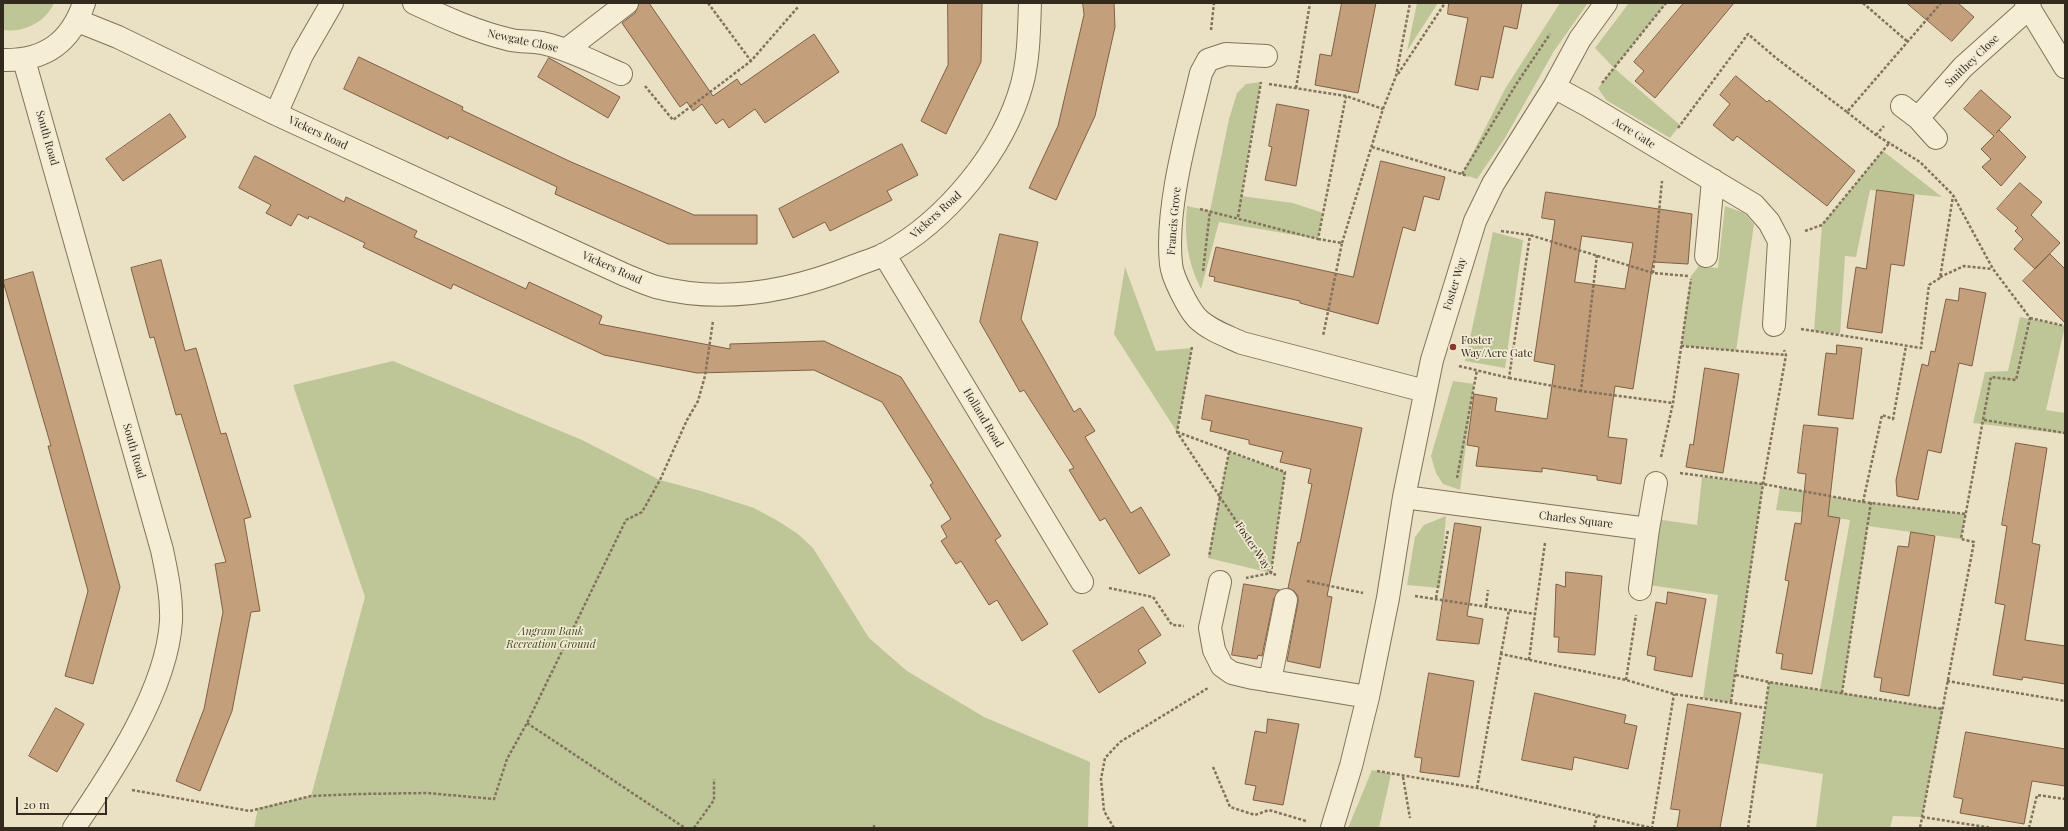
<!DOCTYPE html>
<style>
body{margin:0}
#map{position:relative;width:2068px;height:831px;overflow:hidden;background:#eae0c3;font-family:"Playfair Display",serif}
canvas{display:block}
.frame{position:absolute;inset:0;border:4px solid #332a1e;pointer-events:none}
.scale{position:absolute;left:16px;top:797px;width:91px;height:18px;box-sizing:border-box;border:2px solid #332a1e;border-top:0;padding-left:5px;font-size:12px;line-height:14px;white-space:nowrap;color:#332a1e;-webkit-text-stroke:3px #f2ead2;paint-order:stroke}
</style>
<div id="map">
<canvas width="2068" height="831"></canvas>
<div class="frame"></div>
<div class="scale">20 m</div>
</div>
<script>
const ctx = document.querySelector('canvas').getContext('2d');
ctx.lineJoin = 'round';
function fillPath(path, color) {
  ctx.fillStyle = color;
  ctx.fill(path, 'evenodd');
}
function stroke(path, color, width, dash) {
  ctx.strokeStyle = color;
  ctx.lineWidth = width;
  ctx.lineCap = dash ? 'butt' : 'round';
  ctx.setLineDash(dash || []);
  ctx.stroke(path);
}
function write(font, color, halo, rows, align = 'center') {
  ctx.font = font + ' "Playfair Display",serif';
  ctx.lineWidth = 3.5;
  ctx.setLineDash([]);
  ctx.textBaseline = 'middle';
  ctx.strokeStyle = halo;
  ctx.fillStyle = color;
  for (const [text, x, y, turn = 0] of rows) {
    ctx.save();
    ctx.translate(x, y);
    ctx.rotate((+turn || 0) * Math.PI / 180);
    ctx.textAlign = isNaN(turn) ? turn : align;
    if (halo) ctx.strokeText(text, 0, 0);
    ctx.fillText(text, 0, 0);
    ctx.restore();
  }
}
fillPath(new Path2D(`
 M 3,3 L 54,3 C 46,22 24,33 3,30 Z
 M 1417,3 L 1438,3 L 1407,51 Z
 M 1560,3 L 1588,3 L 1554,51 L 1505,138 L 1477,179 L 1462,174 L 1505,89 Z
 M 1629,3 L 1666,3 L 1614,68 L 1680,125 L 1670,138 L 1606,100 L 1598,88 L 1614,68 L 1595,48 Z
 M 1261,82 L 1241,196 L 1293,203 L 1323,213 L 1318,239 L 1219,222 L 1201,289 C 1187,262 1184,235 1187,206 L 1210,211 L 1229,119 L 1237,93 L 1246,84 Z
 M 1883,151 L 1942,197 L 1870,190 L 1856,257 L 1845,256 L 1840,334 L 1814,331 L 1822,225 Z
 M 1725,206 L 1744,213 L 1754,224 L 1736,351 L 1681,346 L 1691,276 L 1699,266 L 1718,268 Z
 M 1493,232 L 1523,240 L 1505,368 L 1465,361 Z
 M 1125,267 L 1156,351 L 1192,348 L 1177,432 L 1114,334 Z
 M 2020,317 L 2065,326 L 2046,410 L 2065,413 L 2065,434 L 1973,423 L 1985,372 L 2008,371 Z
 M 393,361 L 582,440 L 660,480 L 701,491 L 754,508 L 778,521 L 798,534 L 813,548 L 869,638 L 907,671 L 984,717 L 1090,762 L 1088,828 L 254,828 L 258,808 L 311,796 L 365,597 L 293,385 Z
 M 1453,381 L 1474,384 L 1460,490 L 1443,484 L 1436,473 L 1431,456 Z
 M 1229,452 L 1285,472 L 1271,573 L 1208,558 Z
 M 1702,477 L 1763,484 L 1731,702 L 1703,698 L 1718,595 L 1649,585 L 1656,519 L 1697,525 Z
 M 1780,487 L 1863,502 L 1966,514 L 1961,539 L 1868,526 L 1842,693 L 1943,709 L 1922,817 L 1893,816 L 1890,828 L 1816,828 L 1823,774 L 1758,763 L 1769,682 L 1820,690 L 1850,520 L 1807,513 L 1776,510 Z
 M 1446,516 L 1440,588 L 1407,585 L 1415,537 L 1424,525 Z
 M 1372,770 L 1391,774 L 1379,828 L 1348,828 Z`), '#bec698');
const building = new Path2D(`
 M 639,3 L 649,3 L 713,96 L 737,79 L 741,85 L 814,34 L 839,72 L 765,123 L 755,109 L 729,128 L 723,119 L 716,124 L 702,104 L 693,111 L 687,102 L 680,107 L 622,23 L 635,13 Z
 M 948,3 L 982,3 L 981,62 L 946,134 L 921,121 L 948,65 Z
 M 1083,3 L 1114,3 L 1115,27 L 1095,116 L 1056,200 L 1029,188 L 1058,126 L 1084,15 Z
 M 1342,3 L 1376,3 L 1358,93 L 1315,85 L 1320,54 L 1331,56 Z
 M 1449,3 L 1522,3 L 1517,29 L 1504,26 L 1493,78 L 1481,76 L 1478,90 L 1455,85 L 1468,18 L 1448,14 Z
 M 1684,3 L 1734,3 L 1655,98 L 1635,81 L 1644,71 L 1634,62 Z
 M 1907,3 L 1958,3 L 1974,17 L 1952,41 Z
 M 359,57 L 463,107 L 462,110 L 569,161 L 694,215 L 757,215 L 757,244 L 668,244 L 555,194 L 557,187 L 449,136 L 448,139 L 344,89 Z
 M 549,58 L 620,97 L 608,118 L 538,77 Z
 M 1736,76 L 1767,102 L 1769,100 L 1855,171 L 1827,206 L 1737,136 L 1733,141 L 1713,125 L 1730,104 L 1720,95 Z
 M 1981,90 L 2011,117 L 1996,133 L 1999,130 L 2026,157 L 2001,186 L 1982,167 L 1991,159 L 1981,149 L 1994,136 L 1964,109 Z
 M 1277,104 L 1309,110 L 1296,186 L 1265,180 L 1272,147 L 1269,146 Z
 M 170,114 L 186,137 L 123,181 L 106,159 Z
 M 902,144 L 918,175 L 887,191 L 892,200 L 830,231 L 825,222 L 793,238 L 779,209 Z
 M 255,156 L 344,202 L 346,197 L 417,231 L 414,237 L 526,289 L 529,282 L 602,316 L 599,324 L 730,349 L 730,344 L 824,341 L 901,377 L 1001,536 L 995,540 L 1048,624 L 1022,641 L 997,600 L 989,605 L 961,561 L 956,564 L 941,541 L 947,537 L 941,526 L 951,519 L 930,485 L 933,483 L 882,402 L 814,370 L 697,373 L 604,355 L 453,284 L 451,289 L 363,247 L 365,243 L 309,216 L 308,219 L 298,214 L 291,226 L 266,213 L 271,205 L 239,188 Z
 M 1381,161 L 1445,177 L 1439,200 L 1424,196 L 1415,231 L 1403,227 L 1378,324 L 1300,303 L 1300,301 L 1214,281 L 1215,277 L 1209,276 L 1216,247 L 1353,277 Z
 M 2020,183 L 2042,202 L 2031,215 L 2060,243 L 2035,269 L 2014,249 L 2023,239 L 2015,231 L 2018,228 L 1997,209 Z
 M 1877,190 L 1914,195 L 1904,266 L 1891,264 L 1882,333 L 1847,328 L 1856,267 L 1866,269 Z
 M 1546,192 L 1692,214 L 1688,264 L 1653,262 L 1633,389 L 1615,386 L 1608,437 L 1627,439 L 1621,484 L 1597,480 L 1597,476 L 1542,468 L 1542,472 L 1476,466 L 1479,447 L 1467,445 L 1474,394 L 1497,398 L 1495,411 L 1547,419 L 1555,365 L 1534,361 L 1555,220 L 1542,218 ZM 1582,236 L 1633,243 L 1625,289 L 1575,282 Z
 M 1000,234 L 1038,242 L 1021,319 L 1074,412 L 1080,408 L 1095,431 L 1085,437 L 1131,513 L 1141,507 L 1170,555 L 1139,574 L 1105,518 L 1100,521 L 1069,470 L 1074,468 L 1024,390 L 1020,392 L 980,322 Z
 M 2050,254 L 2065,269 L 2065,323 L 2023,281 Z
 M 161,260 L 185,351 L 196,348 L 221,434 L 226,433 L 251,517 L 244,519 L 260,611 L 251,612 L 232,711 L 200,791 L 176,781 L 204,709 L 223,612 L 215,564 L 226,562 L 181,414 L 176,415 L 154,337 L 150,338 L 131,268 Z
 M 33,272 L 120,587 L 93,684 L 65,676 L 88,591 L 48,446 L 51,446 L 3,281 Z
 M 1960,288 L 1986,293 L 1972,366 L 1959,363 L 1941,453 L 1928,450 L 1918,500 L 1897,496 L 1896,480 L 1922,364 L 1928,366 L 1931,351 L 1935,352 L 1946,299 L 1958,301 Z
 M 1837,345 L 1862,348 L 1853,419 L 1818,415 L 1826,353 L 1836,354 Z
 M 1705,368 L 1739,374 L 1723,473 L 1686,467 L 1690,444 L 1693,445 Z
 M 1206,395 L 1362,428 L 1327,596 L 1332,597 L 1320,668 L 1287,661 L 1298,602 L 1298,596 L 1294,591 L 1288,588 L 1298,542 L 1300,543 L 1312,484 L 1308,483 L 1311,469 L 1280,462 L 1283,452 L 1249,444 L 1249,440 L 1210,431 L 1212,421 L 1202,419 Z
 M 1804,425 L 1838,428 L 1828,516 L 1840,518 L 1812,674 L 1781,669 L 1783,654 L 1776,653 L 1789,581 L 1785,580 L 1795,523 L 1801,524 L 1806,474 L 1798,473 Z
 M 2016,443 L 2047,448 L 2032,543 L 2040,545 L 2025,640 L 2065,646 L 2065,684 L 2023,677 L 2022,680 L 1993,675 L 2005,605 L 1995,603 L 2007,526 L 2002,525 Z
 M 1455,523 L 1481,527 L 1467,616 L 1483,619 L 1479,644 L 1437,640 Z
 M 1911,532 L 1935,536 L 1909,696 L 1880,691 L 1882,678 L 1874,677 L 1898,546 L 1908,547 Z
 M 1566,572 L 1602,576 L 1595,655 L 1558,652 L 1559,637 L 1554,637 L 1556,584 L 1565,587 Z
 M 1244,584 L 1280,590 L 1274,598 L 1262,656 L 1258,655 L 1257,659 L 1232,655 Z
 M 1668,592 L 1706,599 L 1692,677 L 1654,670 L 1656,657 L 1647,655 L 1656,602 L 1666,604 Z
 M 1143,607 L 1161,635 L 1138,650 L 1146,663 L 1099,693 L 1073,651 Z
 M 1429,673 L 1474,681 L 1459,777 L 1420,772 L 1422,758 L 1415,757 Z
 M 1535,693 L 1626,715 L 1624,723 L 1637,726 L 1628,769 L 1574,757 L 1572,770 L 1522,760 Z
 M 1688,704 L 1741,713 L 1720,828 L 1677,828 L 1680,810 L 1671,809 Z
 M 56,708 L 84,724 L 57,772 L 29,756 Z
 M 1268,719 L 1299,724 L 1283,805 L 1253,800 L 1256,786 L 1245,784 L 1255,731 L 1266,733 Z
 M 1966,732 L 2065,749 L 2065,786 L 2032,781 L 2024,824 L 1960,813 L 1963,799 L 1954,797 Z`);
fillPath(building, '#c49f7c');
stroke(building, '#7f5f44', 1);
const minor = new Path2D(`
 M 414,3 C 446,18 477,32 511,40 C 521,42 532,41 542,43 C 569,49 595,63 621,74
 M 2026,3 L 2065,67
 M 78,21 L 118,37 L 276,114 L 625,275 C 635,279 646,284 656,287 C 723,304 792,291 854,266 C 864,262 875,259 885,254 C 946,221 1004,151 1022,84 C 1029,58 1029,29 1030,3
 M 566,50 L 627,3
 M 1266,56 L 1226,54 L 1208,60 L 1201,73 C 1188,129 1165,207 1171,264 C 1172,277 1188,308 1197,318 C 1209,330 1227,336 1242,343 L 1425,391
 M 3,60 C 45,61 71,42 84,3
 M 24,60 L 162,550 C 167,574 172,597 171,621 C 167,690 112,772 74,828
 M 1554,87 L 1587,105 L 1754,205 L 1769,222 L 1779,241 L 1774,325
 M 1902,106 L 1918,118 L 1936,138
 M 276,114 L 302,55 L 332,3
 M 1918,118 L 1963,67 L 2030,7
 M 884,254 L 1082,582
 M 1706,256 L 1713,180
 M 1404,497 L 1648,529
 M 1220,582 L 1210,628 L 1214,650 L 1222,666 L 1232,673 L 1253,678 L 1368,697
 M 1640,589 L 1648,529 L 1656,483
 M 1270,681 L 1286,600
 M 1332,828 L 1351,766 L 1368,697 L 1388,598 L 1404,497 L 1432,360 L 1475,221 L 1493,184 L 1554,87 L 1580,39 L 1606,3`);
stroke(minor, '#82725c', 24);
stroke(new Path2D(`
 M 708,3 L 751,61
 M 1863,3 L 1908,42
 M 1211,30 L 1214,3
 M 1398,74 L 1445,3
 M 1602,83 L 1666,3
 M 1269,84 L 1346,96 L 1383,109
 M 645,86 L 673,120 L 751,61 L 798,7
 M 1296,88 L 1310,3
 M 1847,112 L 1876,135 L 1920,162 L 1953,195 L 1993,269 L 2030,318 L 2016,380 L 1991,377 L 1961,539 L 1974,542 L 1920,828
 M 1678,128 L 1748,34 L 1776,58 L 1847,112 L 1941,3
 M 1876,135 L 1884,126
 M 1372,147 L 1468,176
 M 1462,174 L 1517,83 L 1550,34
 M 1200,209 L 1318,239 L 1346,96
 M 1238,217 L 1261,82
 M 1501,231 L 1530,235 L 1653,273 L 1688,276
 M 1805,231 L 1822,225 L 1890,142
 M 1318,239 L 1342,243 L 1323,336
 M 1342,243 L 1383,109 L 1396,76 L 1410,3
 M 1597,255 L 1581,391 L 1673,403
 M 1203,271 L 1210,211
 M 1653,273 L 1662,181
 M 1940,277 L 1964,266 L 1992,269
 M 2030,318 L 2065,326
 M 1801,329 L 1921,348 L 1929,285 L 1940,278 L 1953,196
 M 1681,346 L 1786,355
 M 1192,347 L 1177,432 L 1220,497 L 1209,557
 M 1459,366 L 1509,378 L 1530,235
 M 1509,378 L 1581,391
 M 1984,420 L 2065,433
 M 1177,432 L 1285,472 L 1271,573 L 1246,578
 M 1229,452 L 1220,497 L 1271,573 L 1276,575
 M 1661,457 L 1673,403 L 1691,279
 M 1680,473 L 1763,484 L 1863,502 L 1966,514
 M 1457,478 L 1477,370
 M 1863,502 L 1882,415 L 1893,419 L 1906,346
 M 1307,581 L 1363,593
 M 1109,588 L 1153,597 L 1172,625 L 1184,626
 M 1415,596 L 1535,614 L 1545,543
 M 1436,598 L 1448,530
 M 1486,606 L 1488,590
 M 1501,654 L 1509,610
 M 1529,660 L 1535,614
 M 1736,675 L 1769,682 L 1943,709
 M 1626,680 L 1636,615
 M 1947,681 L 2065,701
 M 1842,693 L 1871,502
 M 1731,702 L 1763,484 L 1786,355 L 1784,350
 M 527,723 L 685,828
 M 1213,767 L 1230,807 L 1255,815 L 1269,810 L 1306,821
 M 1377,771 L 1477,788 L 1652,828 L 1674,694
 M 1403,777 L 1410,818
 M 1477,788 L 1501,654 L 1626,680 L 1674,694 L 1765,708
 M 132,790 L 250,811 L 311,796 L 358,794 L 427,793 L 494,799 L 507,759 L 527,723 L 626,520 L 642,512 L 660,480 L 687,420 L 698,401 L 705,376 L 713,321
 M 1922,817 L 1992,828
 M 694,828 L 714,800 L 714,779
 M 874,828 L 874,824
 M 1114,828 L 1104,811 L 1101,779 L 1105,758 L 1120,742 L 1208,688
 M 1594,828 L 1597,816
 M 1748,828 L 1769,682
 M 2029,828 L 2037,795 L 2065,799`), '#82725c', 2.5, [3, 2]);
stroke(minor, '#f5eed5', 22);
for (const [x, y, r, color] of [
 [1453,347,4,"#8b3631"]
]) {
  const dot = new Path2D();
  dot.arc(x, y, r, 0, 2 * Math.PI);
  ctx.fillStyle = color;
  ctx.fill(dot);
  stroke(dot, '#f2ead2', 1.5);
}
write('11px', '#332a1e', '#f2ead2', [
 ["Newgate Close",523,41,12],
 ["Smithey Close",1972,61,-44],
 ["Vickers Road",318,133,25],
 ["Acre Gate",1634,133,32],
 ["South Road",47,138,74],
 ["Vickers Road",936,215,-42],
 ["Francis Grove",1174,221,-85],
 ["Vickers Road",612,268,24],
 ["Foster Way",1455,284,-73],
 ["Holland Road",983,418,59],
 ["South Road",134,451,74],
 ["Charles Square",1576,520,7],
 ["Foster Way",1253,546,56]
]);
write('11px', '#332a1e', '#f2ead2', [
 ["Foster",1461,341],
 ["Way/Acre Gate",1461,354]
], 'left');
write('italic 11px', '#424e27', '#f2ead2', [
 ["Angram Bank",551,632],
 ["Recreation Ground",551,645]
]);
</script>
